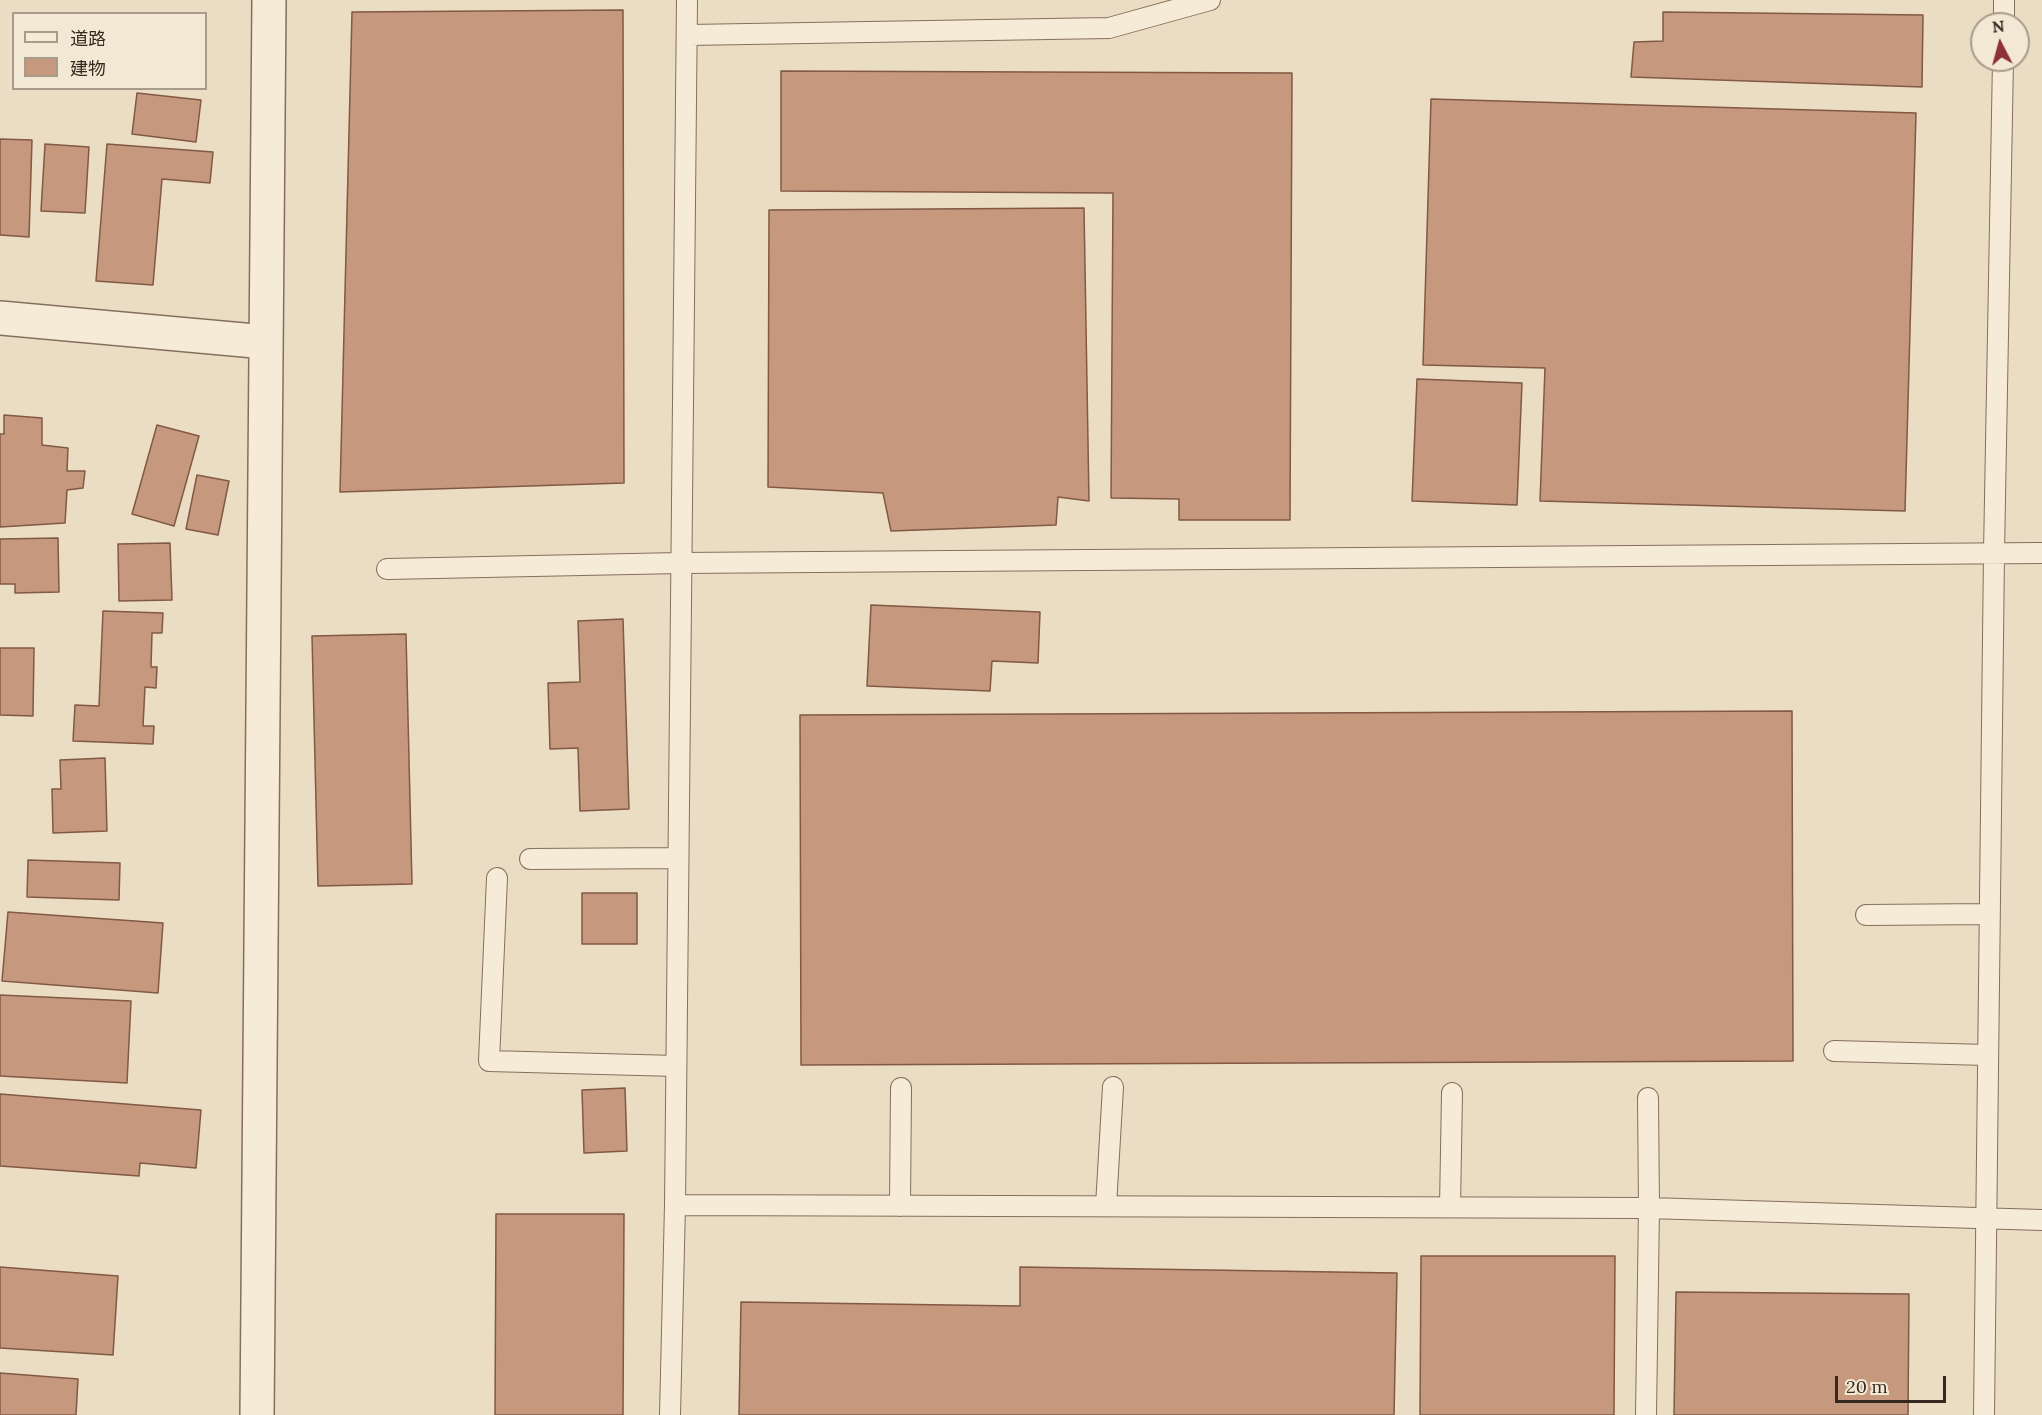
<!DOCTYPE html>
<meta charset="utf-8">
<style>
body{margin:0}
#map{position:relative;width:2042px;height:1415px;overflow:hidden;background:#ebddc4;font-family:Lora,"Noto Sans JP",serif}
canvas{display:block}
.legend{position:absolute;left:12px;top:12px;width:195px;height:78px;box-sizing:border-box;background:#f3e8d3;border:2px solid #a79c8b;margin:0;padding:8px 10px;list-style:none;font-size:18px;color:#35291f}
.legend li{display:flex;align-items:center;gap:12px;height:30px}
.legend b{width:30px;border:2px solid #a79c8b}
.north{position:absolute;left:1970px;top:12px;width:60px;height:60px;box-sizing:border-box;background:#f3e8d3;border:2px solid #a79c8b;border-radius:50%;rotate:354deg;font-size:16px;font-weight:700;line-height:24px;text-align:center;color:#35291f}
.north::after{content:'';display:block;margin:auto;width:21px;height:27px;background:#8e3035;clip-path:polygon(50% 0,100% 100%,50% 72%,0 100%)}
.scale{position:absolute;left:1835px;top:1376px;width:111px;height:27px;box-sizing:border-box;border:3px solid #35291f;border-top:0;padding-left:8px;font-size:18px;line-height:21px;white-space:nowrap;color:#35291f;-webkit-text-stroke:4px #f3e8d3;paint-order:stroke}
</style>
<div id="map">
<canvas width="2042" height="1415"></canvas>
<ul class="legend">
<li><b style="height:8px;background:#f6ebd7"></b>道路</li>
<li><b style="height:16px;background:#c6987d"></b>建物</li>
</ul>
<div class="north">N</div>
<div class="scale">20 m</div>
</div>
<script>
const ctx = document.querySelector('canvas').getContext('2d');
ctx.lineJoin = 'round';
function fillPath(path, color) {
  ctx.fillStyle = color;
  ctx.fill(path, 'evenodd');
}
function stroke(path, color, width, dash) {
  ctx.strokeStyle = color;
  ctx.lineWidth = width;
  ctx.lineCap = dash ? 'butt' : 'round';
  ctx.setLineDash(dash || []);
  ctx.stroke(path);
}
const building = new Path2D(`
 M 623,10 L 624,483 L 340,492 L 352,12 Z
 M 1663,12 L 1923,15 L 1922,87 L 1631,77 L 1634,42 L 1663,41 Z
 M 781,71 L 1292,73 L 1290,520 L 1179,520 L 1179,499 L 1111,498 L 1113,193 L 781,191 Z
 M 137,93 L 201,100 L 196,142 L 132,134 Z
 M 1431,99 L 1916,113 L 1905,511 L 1540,501 L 1545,368 L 1423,365 Z
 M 0,139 L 32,140 L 29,237 L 0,235 Z
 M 45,144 L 89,147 L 85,213 L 41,211 Z
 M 107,144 L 213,152 L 210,183 L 162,179 L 153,285 L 96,281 Z
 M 1084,208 L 1089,501 L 1058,497 L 1056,525 L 891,531 L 883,493 L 768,487 L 769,210 Z
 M 1417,379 L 1522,383 L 1517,505 L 1412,501 Z
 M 4,415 L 42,418 L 42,445 L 68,448 L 67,471 L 85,471 L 83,488 L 67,490 L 65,523 L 0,527 L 0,434 L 4,434 Z
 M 157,425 L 199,436 L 174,526 L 132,514 Z
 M 197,475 L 229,481 L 218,535 L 186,529 Z
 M 58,538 L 59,592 L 15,593 L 15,584 L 0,584 L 0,539 Z
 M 170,543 L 172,600 L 119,601 L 118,544 Z
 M 871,605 L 1040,612 L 1038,663 L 992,661 L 990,691 L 867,686 Z
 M 103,611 L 163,613 L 162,633 L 152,633 L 151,667 L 157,667 L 156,688 L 145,687 L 143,726 L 154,726 L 153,744 L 73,741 L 75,705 L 99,706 Z
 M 623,619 L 629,809 L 580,811 L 578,748 L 550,749 L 548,683 L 580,682 L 578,621 Z
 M 406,634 L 412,884 L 318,886 L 312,636 Z
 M 0,648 L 34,648 L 33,716 L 0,715 Z
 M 1792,711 L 1793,1061 L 801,1065 L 800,715 Z
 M 105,758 L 107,831 L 53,833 L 52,789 L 61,789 L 60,760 Z
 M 28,860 L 120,863 L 119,900 L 27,897 Z
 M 582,893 L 637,893 L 637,944 L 582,944 Z
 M 8,912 L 163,923 L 158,993 L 2,981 Z
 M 0,995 L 131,1001 L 127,1083 L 0,1076 Z
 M 625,1088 L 627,1151 L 584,1153 L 582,1090 Z
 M 0,1094 L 201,1110 L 196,1168 L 140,1163 L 139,1176 L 0,1166 Z
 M 496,1214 L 624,1214 L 623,1415 L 495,1415 Z
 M 1421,1256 L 1615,1256 L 1614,1415 L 1420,1415 Z
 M 0,1267 L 118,1276 L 113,1355 L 0,1348 Z
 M 1020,1267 L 1397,1273 L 1394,1415 L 739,1415 L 741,1302 L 1020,1306 Z
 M 1676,1292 L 1909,1294 L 1908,1415 L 1674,1415 Z
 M 0,1373 L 78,1379 L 76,1415 L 0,1415 Z`);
fillPath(building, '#c6987d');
stroke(building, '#815944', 1.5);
const lane = new Path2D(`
 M 2004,24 L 2004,0
 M 688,35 L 1109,28 L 1210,0
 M 387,569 L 680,563 L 2042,553
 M 530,859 L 678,858
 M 497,878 L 489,1061 L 676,1066
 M 1866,915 L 1989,914
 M 1834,1051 L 1988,1055
 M 675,1205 L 1649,1208 L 2042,1220
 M 900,1206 L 901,1088
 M 1106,1206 L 1113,1087
 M 1450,1207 L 1452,1093
 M 670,1415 L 675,1205 L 687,0
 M 1646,1415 L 1649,1208 L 1648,1098
 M 1984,1415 L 1994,553 L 2003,60`);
const street = new Path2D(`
 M 0,318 L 266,342
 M 257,1415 L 269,0`);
stroke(lane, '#846f5c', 22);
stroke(street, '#846f5c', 36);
stroke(lane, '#f6ebd7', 20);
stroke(street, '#f6ebd7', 33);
</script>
